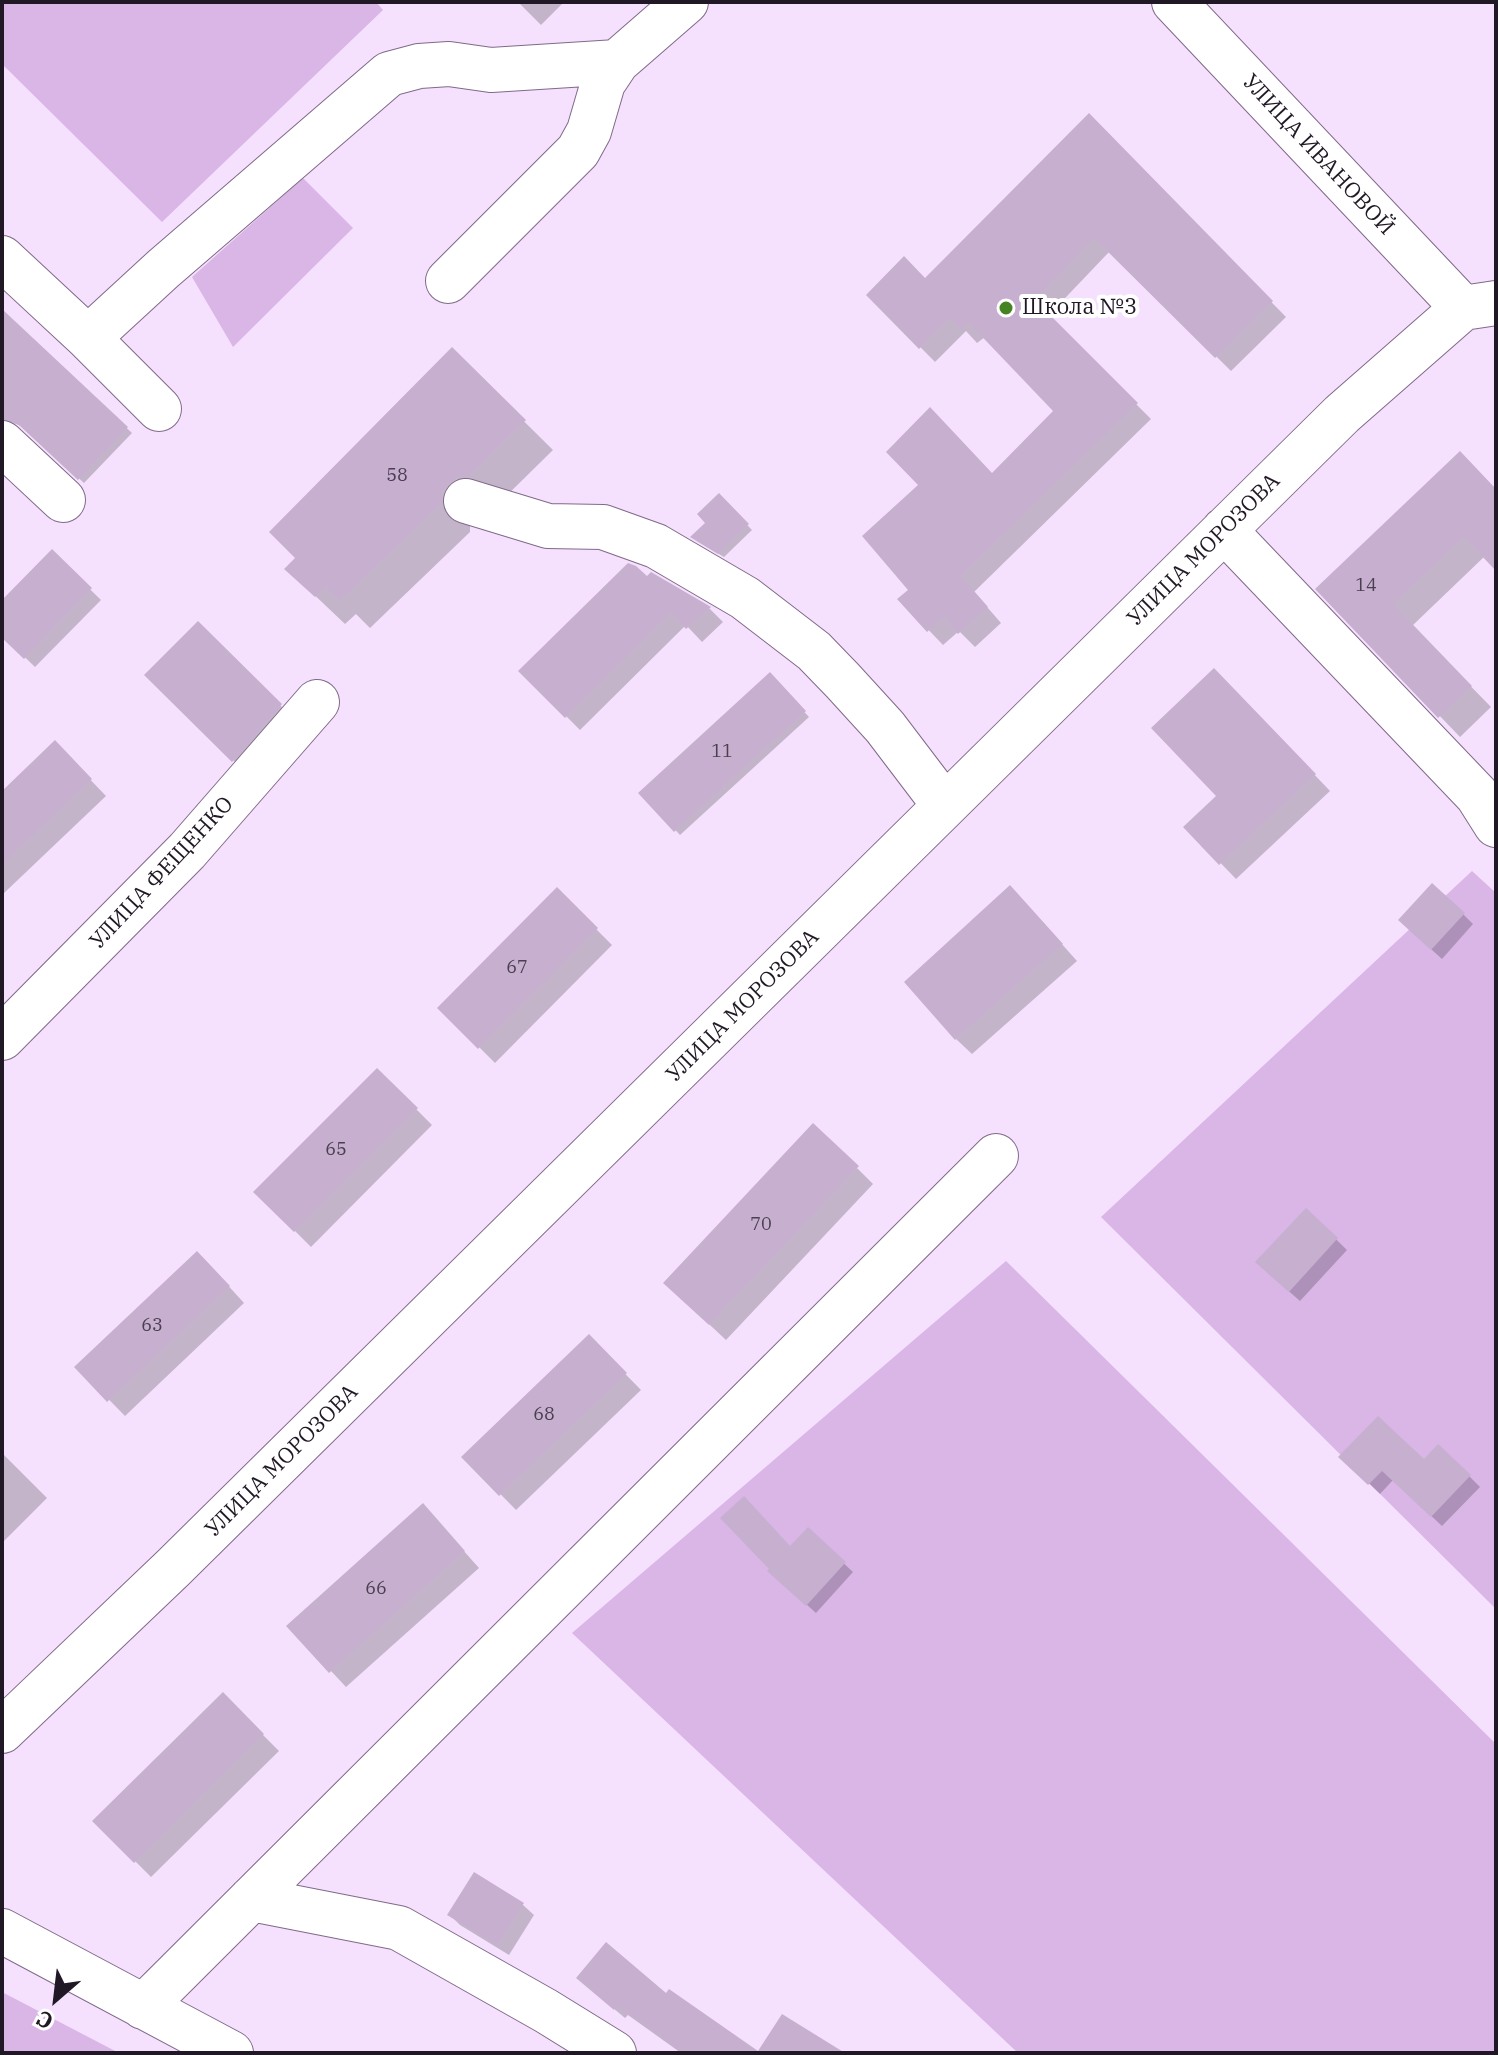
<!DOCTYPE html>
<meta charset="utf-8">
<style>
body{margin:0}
#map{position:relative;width:1498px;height:2055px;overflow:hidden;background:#f5e1fd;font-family:"IBM Plex Serif",serif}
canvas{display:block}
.frame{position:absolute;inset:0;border:4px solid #211825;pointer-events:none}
.north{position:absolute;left:16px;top:1959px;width:80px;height:80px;-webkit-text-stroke:6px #fff;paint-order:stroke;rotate:208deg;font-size:22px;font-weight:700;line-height:32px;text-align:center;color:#211825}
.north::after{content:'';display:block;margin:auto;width:28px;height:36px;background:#211825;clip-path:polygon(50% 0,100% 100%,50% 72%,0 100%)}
</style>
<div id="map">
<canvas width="1498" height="2055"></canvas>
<div class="frame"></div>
<div class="north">С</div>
</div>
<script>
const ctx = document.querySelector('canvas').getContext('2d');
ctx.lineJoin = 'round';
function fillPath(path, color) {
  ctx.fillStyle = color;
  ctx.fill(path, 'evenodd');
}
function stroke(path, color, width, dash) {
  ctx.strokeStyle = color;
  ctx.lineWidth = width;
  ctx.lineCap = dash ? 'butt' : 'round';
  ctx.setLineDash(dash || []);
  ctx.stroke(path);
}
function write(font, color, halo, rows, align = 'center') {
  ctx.font = font + ' "IBM Plex Serif",serif';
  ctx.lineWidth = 8;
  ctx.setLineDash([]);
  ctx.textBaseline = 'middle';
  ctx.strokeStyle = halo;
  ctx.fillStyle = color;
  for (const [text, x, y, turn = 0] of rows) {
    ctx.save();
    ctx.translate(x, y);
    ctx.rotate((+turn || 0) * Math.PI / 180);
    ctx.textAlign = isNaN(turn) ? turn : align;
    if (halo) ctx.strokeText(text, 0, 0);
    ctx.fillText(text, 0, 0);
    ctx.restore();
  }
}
fillPath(new Path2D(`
 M 2,2 L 376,2 L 383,10 L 162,222 L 2,64 Z
 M 303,178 L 353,228 L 233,347 L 192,277 Z
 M 1472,871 L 1496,893 L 1496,1609 L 1101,1217 Z
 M 1006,1261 L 1496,1744 L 1496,2053 L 1018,2053 L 572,1633 Z
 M 2,1992 L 119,2053 L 2,2053 Z`), '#d9b6e6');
fillPath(new Path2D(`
 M 518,2 L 564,2 L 541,25 Z
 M 1089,116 L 1286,317 L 1231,371 L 1110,251 L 1048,316 L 1151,419 L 974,592 L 1001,623 L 975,647 L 959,631 L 943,645 L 900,600 L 910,590 L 992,475 L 1055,411 L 985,337 L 977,343 L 966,331 L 935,362 L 869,295 L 925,280 Z
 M 2,311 L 132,433 L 84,483 L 26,429 L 13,422 L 2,424 Z
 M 452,350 L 553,450 L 497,505 L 470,522 L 470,532 L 370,628 L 356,614 L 345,624 L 287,569 Z
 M 1496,491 L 1496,568 L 1485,556 L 1412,626 L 1491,707 L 1460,737 L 1318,589 Z
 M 719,496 L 752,530 L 724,557 L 697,541 L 708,523 Z
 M 52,552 L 101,600 L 35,667 L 2,635 L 2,603 Z
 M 646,578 L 709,608 L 723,622 L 702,642 L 686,625 L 580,730 L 521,671 Z
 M 198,624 L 296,721 L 249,776 L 147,675 Z
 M 770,675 L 809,717 L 680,835 L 641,793 Z
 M 1230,686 L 1330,791 L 1236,879 L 1186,827 L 1219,796 Z
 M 55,743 L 106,796 L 2,895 L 2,794 Z
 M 557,890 L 612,945 L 495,1063 L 440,1008 Z
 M 1026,904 L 1077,961 L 972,1054 L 956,1039 Z
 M 1463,914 L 1473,924 L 1442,959 L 1411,931 Z
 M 377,1070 L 432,1125 L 311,1247 L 256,1192 Z
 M 857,1168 L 873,1184 L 726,1340 L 681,1298 Z
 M 1306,1210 L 1347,1250 L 1300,1301 L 1268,1273 Z
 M 213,1269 L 244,1303 L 125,1416 L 77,1367 Z
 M 589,1337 L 641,1390 L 516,1510 L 464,1457 Z
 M 1439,1446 L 1480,1487 L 1442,1526 L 1393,1480 L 1380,1494 L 1341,1457 L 1424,1462 Z
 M 2,1453 L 47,1498 L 2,1543 Z
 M 438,1522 L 479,1568 L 346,1687 L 289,1626 Z
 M 808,1530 L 853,1572 L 816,1613 L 778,1579 L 772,1569 Z
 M 223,1695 L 279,1751 L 151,1877 L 95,1821 Z
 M 474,1875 L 523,1905 L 534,1915 L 509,1955 L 460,1925 L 450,1915 Z
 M 589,1988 L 721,2053 L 681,2053 L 628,2015 L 625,2018 Z`), '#0003');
fillPath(new Path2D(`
 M 1089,113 L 1273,301 L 1215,358 L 1094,238 L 1035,300 L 1138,403 L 961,576 L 988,607 L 958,634 L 944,617 L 927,632 L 897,599 L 908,590 L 862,536 L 918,485 L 886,452 L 930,407 L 992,473 L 1053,411 L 969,323 L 961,329 L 950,318 L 919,349 L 866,295 L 904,256 L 925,278 Z
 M 2,309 L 128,427 L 78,480 L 19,425 L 2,419 Z
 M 452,347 L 526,420 L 468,477 L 460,477 L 448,483 L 442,493 L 442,503 L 340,601 L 326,587 L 315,597 L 284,569 L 295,558 L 269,532 Z
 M 1460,451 L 1496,489 L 1496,571 L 1464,537 L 1393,604 L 1472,686 L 1438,718 L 1315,589 Z
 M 719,493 L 749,524 L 718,554 L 690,537 L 705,523 L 697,514 Z
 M 52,549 L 92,588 L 24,659 L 2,638 L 2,600 Z
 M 628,563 L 636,566 L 647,576 L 651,572 L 711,607 L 686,629 L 671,613 L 565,718 L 518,671 Z
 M 198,621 L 282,704 L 232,762 L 144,675 Z
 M 1214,668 L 1316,774 L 1219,865 L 1183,827 L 1216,796 L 1151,728 Z
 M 770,672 L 806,711 L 674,832 L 638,793 Z
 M 55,740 L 92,779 L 2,865 L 2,791 Z
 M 1432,883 L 1465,913 L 1431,950 L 1398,920 Z
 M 1010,885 L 1063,944 L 955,1040 L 904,982 Z
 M 557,887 L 598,928 L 478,1049 L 437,1008 Z
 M 377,1068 L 418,1108 L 294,1232 L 253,1192 Z
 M 813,1123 L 859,1166 L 709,1325 L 663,1283 Z
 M 1306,1208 L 1338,1238 L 1289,1292 L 1255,1262 Z
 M 197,1251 L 230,1286 L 107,1402 L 74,1367 Z
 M 589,1334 L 627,1373 L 499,1496 L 461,1457 Z
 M 1378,1416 L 1424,1459 L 1438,1444 L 1471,1475 L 1431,1517 L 1382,1471 L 1368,1485 L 1338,1457 Z
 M 744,1496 L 790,1546 L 808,1527 L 846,1562 L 806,1606 L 767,1571 L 769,1569 L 720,1518 Z
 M 423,1503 L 465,1551 L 329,1673 L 286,1626 Z
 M 223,1692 L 264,1734 L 134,1863 L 92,1821 Z
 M 474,1872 L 524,1903 L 498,1946 L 447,1915 Z
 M 606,1942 L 666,1993 L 669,1989 L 758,2051 L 782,2014 L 845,2053 L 683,2053 L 616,2006 L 614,2010 L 576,1978 Z`), '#c7afd0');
const minor = new Path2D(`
 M 1174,2 L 1463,308
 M 2,258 L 88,338 L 163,269 L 389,74 L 419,66 L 449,64 L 491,70 L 617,62
 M 448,281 L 578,151 L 589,131 L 603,83 L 617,62 L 686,2
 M 88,338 L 159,409
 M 2,443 L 63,500
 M 466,501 L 548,526 L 603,527 L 656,546 L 745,598 L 814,651 L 843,681 L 885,727 L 945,806
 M 1224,530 L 1477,795 L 1496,825
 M 2,1038 L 187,851 L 317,702
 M 2,1731 L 173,1568 L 1342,414 L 1463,308 L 1496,303
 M 251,1899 L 399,1928 L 546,2011 L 614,2053
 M 2,1931 L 231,2053
 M 143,2007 L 996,1156`);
stroke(minor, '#806a89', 46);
stroke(minor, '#fff', 44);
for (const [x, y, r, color] of [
 [1006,308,8,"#468322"]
]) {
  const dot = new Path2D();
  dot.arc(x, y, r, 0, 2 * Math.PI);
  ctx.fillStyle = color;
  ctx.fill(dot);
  stroke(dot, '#fff', 3);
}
write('18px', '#4a3e50', null, [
 ["58",397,476],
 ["14",1366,586],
 ["11",722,752],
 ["67",517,968],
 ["65",336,1150],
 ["70",761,1225],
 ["63",152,1326],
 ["68",544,1415],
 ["66",376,1589]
]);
write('22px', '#211825', '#fff', [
 ["УЛИЦА ИВАНОВОЙ",1318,155,47],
 ["УЛИЦА МОРОЗОВА",1204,550,-45],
 ["УЛИЦА ФЕЩЕНКО",162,873,-47],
 ["УЛИЦА МОРОЗОВА",743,1006,-45],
 ["УЛИЦА МОРОЗОВА",282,1461,-45]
]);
write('22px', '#211825', '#fff', [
 ["Школа №3",1022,308]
], 'left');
</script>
